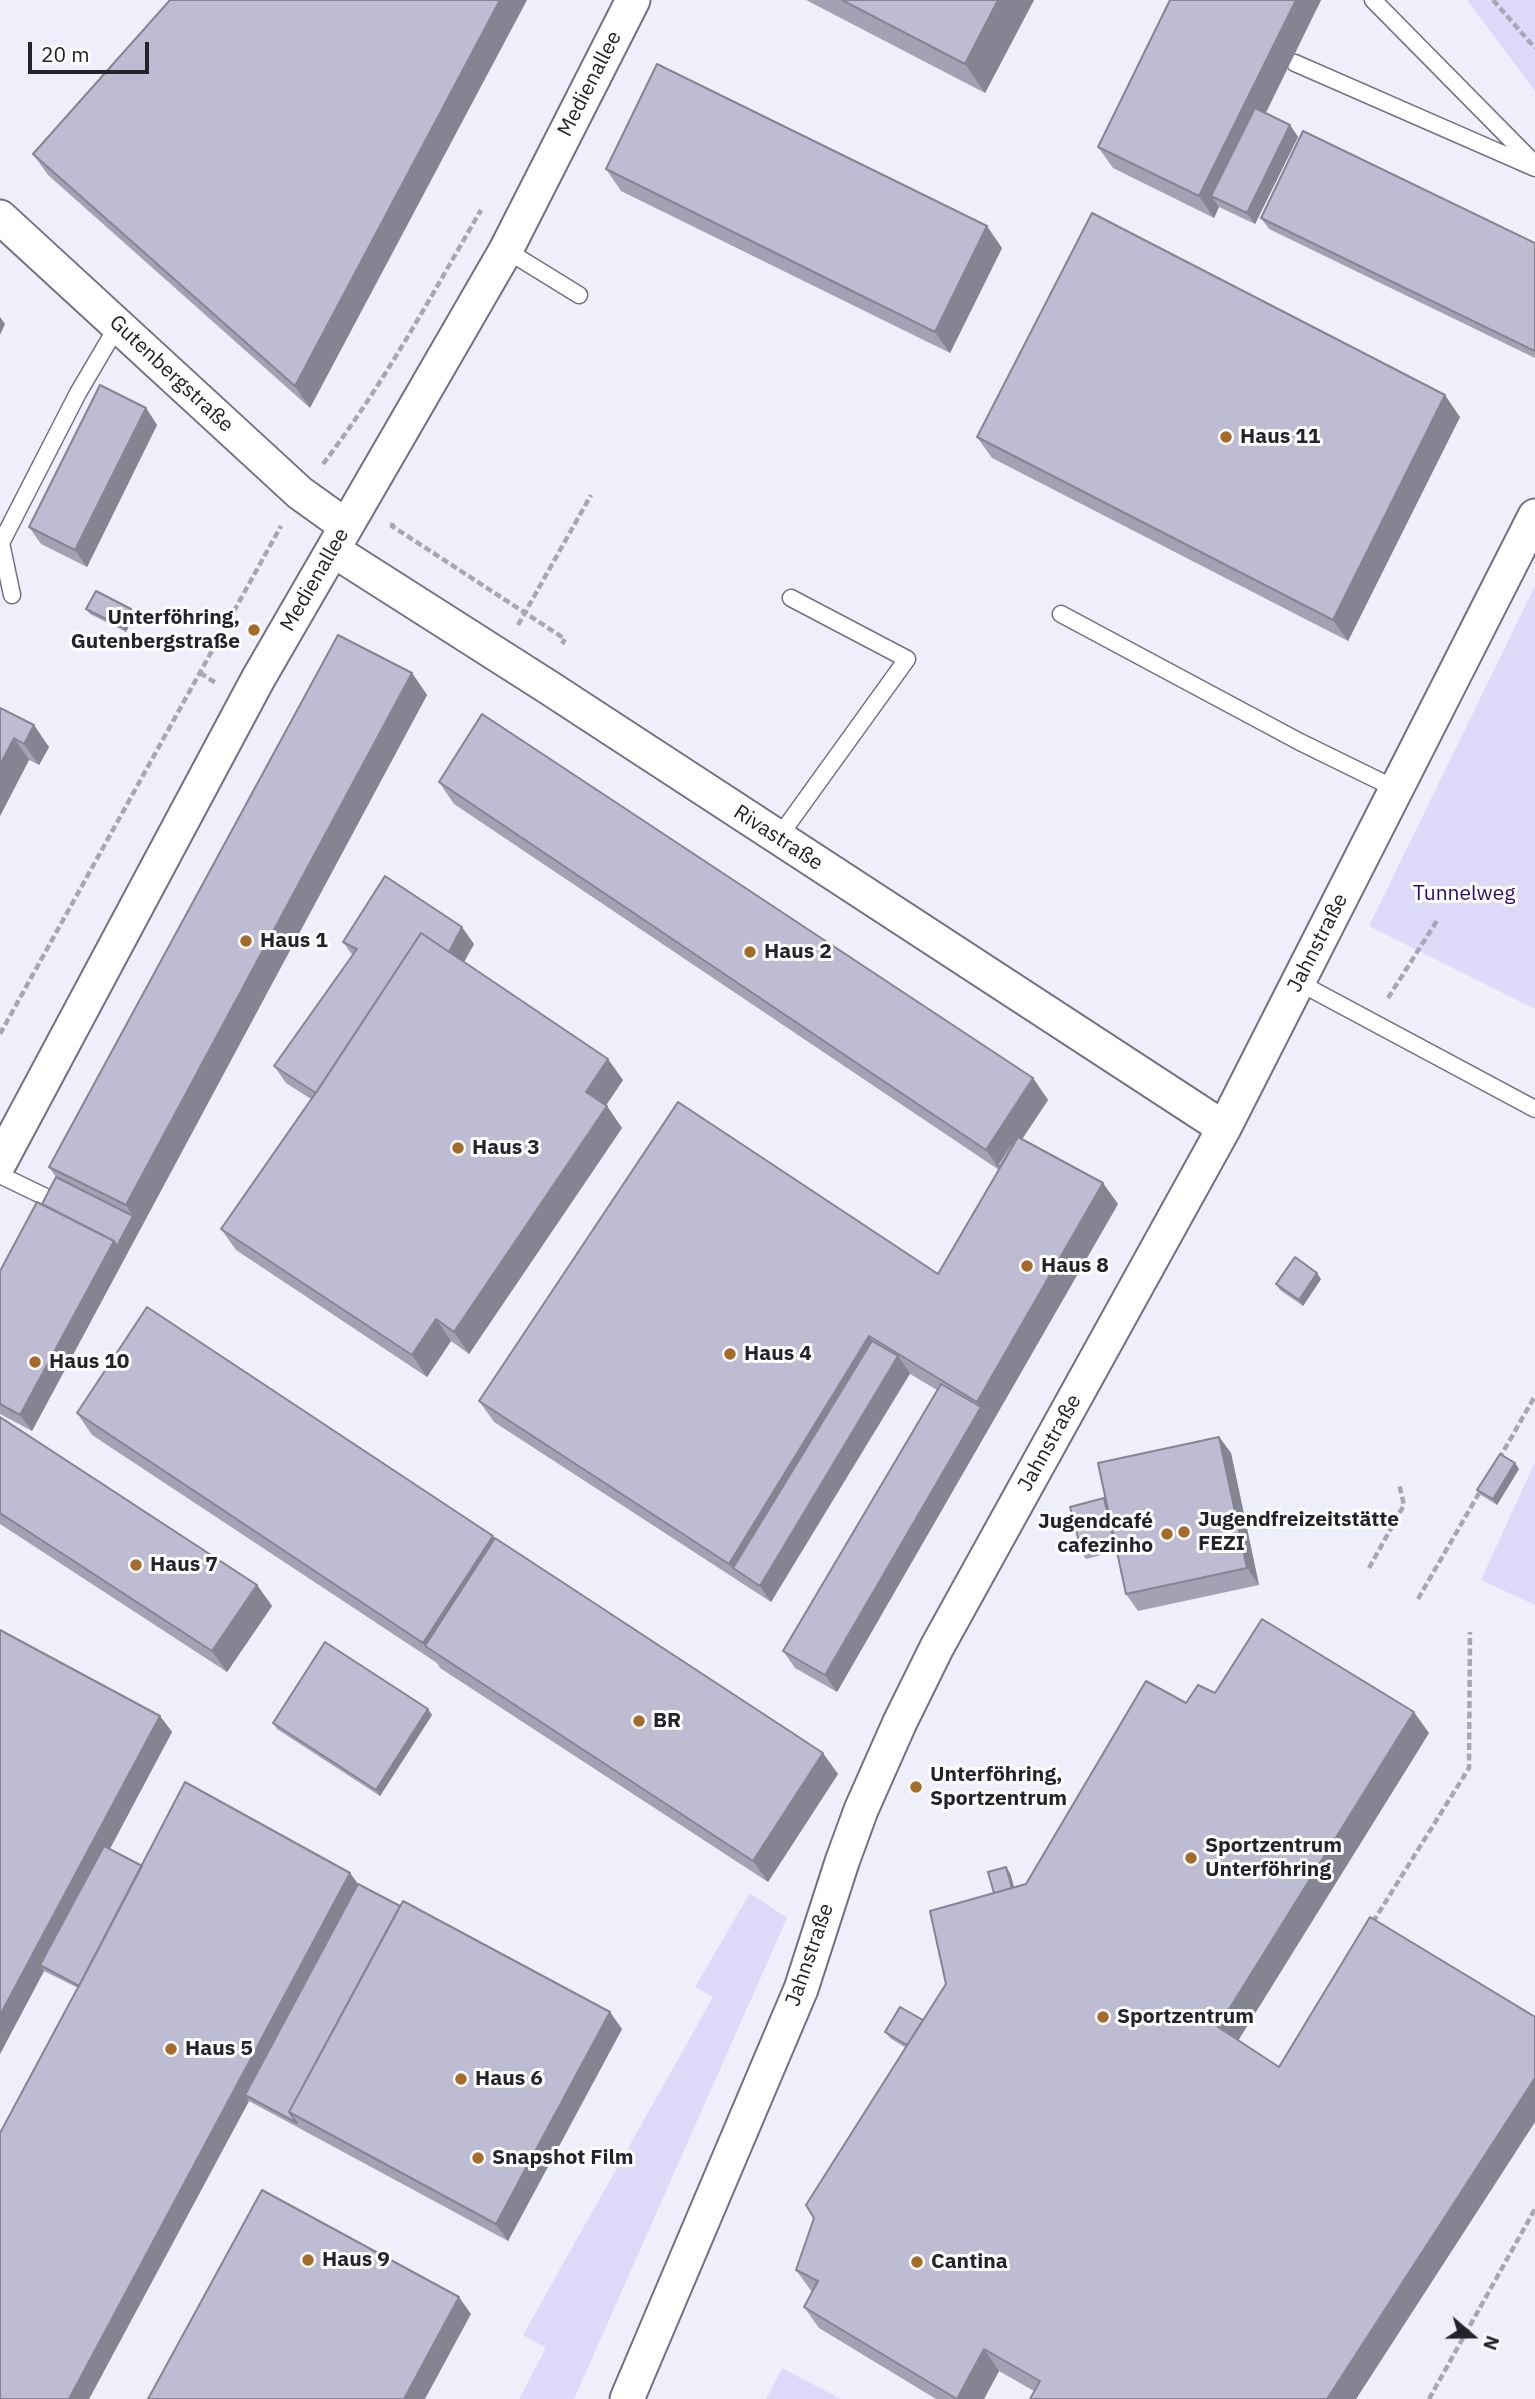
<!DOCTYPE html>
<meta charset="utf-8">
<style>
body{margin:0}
#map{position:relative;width:1535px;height:2399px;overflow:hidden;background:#efeefb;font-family:"IBM Plex Sans",sans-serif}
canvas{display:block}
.north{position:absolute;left:1437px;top:2301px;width:70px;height:70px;-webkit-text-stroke:5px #fdfdfd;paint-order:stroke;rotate:110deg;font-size:19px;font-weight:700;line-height:28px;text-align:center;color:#24232b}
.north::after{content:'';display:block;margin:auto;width:24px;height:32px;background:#24232b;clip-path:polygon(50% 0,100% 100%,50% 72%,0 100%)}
.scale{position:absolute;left:28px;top:42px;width:121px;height:32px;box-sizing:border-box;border:4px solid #24232b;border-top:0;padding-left:9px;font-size:21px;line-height:24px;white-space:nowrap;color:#24232b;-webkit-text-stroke:5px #fdfdfd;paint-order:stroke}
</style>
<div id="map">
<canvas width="1535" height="2399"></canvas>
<div class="north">N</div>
<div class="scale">20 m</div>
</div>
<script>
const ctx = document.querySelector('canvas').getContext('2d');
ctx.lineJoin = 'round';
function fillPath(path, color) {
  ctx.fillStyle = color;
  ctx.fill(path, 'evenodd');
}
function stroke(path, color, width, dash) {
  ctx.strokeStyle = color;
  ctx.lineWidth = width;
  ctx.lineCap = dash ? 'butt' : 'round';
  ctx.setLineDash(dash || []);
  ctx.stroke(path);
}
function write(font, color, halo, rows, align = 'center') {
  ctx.font = font + ' "IBM Plex Sans",sans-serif';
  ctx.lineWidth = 6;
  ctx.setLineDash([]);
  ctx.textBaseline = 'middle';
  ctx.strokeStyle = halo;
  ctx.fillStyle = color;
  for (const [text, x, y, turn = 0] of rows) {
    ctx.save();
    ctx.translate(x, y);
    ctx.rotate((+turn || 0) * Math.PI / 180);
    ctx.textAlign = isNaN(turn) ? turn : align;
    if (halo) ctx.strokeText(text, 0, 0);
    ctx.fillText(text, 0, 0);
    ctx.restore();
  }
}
fillPath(new Path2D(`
 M 1467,0 L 1535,0 L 1535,91 Z
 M 1535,586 L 1535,1009 L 1369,926 Z
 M 1535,1462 L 1535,1605 L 1481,1580 Z
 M 750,1893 L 787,1918 L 574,2399 L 519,2399 L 546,2348 L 523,2335 L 713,1997 L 695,1987 Z
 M 782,2368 L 841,2399 L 766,2399 Z`), '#dddaf9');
const service = new Path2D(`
 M 1373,0 L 1534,163
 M 1295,63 L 1535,168
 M 506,250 L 579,295
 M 12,595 L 1,543 L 78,393 L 118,325
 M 1061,614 L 1300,742 L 1396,789
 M 778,838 L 907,659 L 791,598
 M 1298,982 L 1535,1109
 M 0,1175 L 56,1202`);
const minor = new Path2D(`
 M 0,217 L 300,493 L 346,526
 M 333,550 L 548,687 L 1224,1128
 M 0,1162 L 258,679 L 506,250 L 633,0
 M 627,2399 L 801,1989 L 842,1862 L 861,1810 L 900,1722 L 937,1647 L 1224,1128 L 1535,516`);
stroke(service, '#727084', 19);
stroke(minor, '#727084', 37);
stroke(new Path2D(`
 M 1493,0 L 1535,48
 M 323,464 C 384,384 431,296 481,210
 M 393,523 L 392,526 L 565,639 L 562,644
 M 518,625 L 591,495
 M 200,673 L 216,683
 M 1388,998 L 1438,919
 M 0,1034 L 281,526
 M 1499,1459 L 1535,1396
 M 1369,1568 L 1404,1505 L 1399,1484
 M 1418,1599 L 1482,1488
 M 1373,1922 L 1469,1768 L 1470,1632
 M 1429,2399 L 1535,2209`), '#a7a6b1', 4.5, [7, 3.5]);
stroke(service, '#fff', 16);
stroke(minor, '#fff', 33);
fillPath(new Path2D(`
 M 170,0 L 310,408 L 48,175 L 33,154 Z
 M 806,0 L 1034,0 L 985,93 Z
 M 1321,0 L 1266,113 L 1290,125 L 1298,137 L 1255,224 L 1219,207 L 1214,218 L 1113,168 L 1098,147 Z
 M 606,169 L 1002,248 L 950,353 L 621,191 Z
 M 1261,218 L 1535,243 L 1535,358 L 1269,229 Z
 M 146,408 L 157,425 L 87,567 L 41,544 L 29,527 Z
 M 1460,417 L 1348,641 L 992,458 L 977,437 Z
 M 86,609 L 131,609 L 135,614 L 126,632 L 90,614 Z
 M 412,673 L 427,695 L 32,1431 L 0,1414 L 0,1271 L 42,1204 L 56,1177 L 49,1167 Z
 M 0,708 L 49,747 L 39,765 L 29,760 L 0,816 Z
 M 439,782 L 1033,1078 L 1048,1100 L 1022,1139 L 1118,1204 L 837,1692 L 795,1668 L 783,1651 L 937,1390 L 910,1374 L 771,1602 L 494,1422 L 479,1401 L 938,1274 L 999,1170 L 454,804 Z
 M 343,942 L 474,944 L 464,962 L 623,1080 L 606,1105 L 622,1128 L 469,1354 L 451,1341 L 427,1377 L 236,1250 L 221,1229 L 311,1099 L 286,1083 L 274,1066 L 353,956 Z
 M 1321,1279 L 1303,1306 L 1280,1290 L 1276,1284 Z
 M 77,1413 L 495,1539 L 838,1774 L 768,1882 L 440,1668 L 437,1663 L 92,1435 Z
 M 0,1417 L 257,1585 L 272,1606 L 227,1672 L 0,1524 Z
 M 1219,1437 L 1231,1453 L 1259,1585 L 1138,1611 L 1126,1594 L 1117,1551 L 1086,1559 L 1082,1553 L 1104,1498 L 1106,1502 Z
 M 1515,1463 L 1519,1469 L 1497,1505 L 1481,1495 L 1477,1490 Z
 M 0,1630 L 160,1716 L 172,1732 L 110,1849 L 142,1866 L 358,1884 L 622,2029 L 508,2241 L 249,2101 L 89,2399 L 0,2399 L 78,1988 L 44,1971 L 0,2054 Z
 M 1215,1693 L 1429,1733 L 1238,2040 L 1279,2067 L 1535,2122 L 1356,2399 L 1030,2399 L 1034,2391 L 999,2371 L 984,2399 L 936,2399 L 819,2328 L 804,2307 L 812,2292 L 796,2270 L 906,2048 L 890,2038 L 885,2032 L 923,2020 L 946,1984 L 994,1893 L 1010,1873 L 1014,1887 L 1026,1884 L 1186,1703 Z
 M 432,1715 L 380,1796 L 277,1729 L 273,1723 Z`), '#a3a2b5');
fillPath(new Path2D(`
 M 500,0 L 527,0 L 310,408 L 295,386 Z
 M 998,0 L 1034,0 L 985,93 L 965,64 Z
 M 1296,0 L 1321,0 L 1222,201 L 1211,196 L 1219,207 L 1214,218 L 1199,196 Z
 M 1290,125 L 1298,137 L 1255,224 L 1247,213 Z
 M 987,226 L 1002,248 L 950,353 L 935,332 Z
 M 0,317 L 5,324 L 0,335 Z
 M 1445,395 L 1460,417 L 1348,641 L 1333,620 Z
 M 146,408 L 157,425 L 87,567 L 75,550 Z
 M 131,609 L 135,614 L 126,632 L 122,627 Z
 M 412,673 L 427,695 L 32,1431 L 20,1415 L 114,1241 L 133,1216 L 126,1205 Z
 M 34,725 L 49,747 L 39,765 L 24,744 Z
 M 14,738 L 29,760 L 0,816 L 0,765 Z
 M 462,927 L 474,944 L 459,971 L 448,954 Z
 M 608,1059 L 623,1080 L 601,1113 L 586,1092 Z
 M 1033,1078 L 1048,1100 L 1003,1168 L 997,1165 L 986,1150 Z
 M 607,1106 L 622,1128 L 469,1354 L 454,1332 Z
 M 1103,1183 L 1118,1204 L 992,1423 L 977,1402 Z
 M 1317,1273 L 1321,1279 L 1303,1306 L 1299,1300 Z
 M 436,1319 L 451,1341 L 427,1377 L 412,1355 Z
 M 869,1336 L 884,1358 L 733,1568 L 729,1564 Z
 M 898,1356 L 910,1373 L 771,1602 L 760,1586 Z
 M 981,1407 L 992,1423 L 837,1692 L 825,1675 Z
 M 1219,1437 L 1231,1453 L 1259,1585 L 1247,1568 Z
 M 1515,1463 L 1519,1469 L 1497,1505 L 1493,1499 Z
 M 493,1536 L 508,1558 L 427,1647 L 423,1643 Z
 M 257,1585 L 272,1606 L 227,1672 L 212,1651 Z
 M 428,1709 L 432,1715 L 380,1796 L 376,1790 Z
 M 1414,1712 L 1429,1733 L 1233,2049 L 1218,2027 Z
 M 160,1716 L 172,1732 L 46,1968 L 40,1965 L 44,1971 L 0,2054 L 0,2015 Z
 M 823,1753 L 838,1774 L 768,1882 L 753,1861 Z
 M 1006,1867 L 1010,1873 L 1021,1911 L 1017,1905 Z
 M 350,1873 L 362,1889 L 245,2095 L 249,2101 L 89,2399 L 69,2399 Z
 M 610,2012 L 622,2029 L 508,2241 L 496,2224 Z
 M 1535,2078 L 1535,2122 L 1356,2399 L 1327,2399 Z
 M 459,2297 L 471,2314 L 425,2399 L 404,2399 Z
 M 984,2349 L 999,2371 L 984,2399 L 957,2399 Z`), '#858493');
const building = new Path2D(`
 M 170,0 L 500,0 L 295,386 L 33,154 Z
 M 842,0 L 998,0 L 965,64 Z
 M 1170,0 L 1296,0 L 1199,196 L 1098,147 Z
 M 657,64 L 987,226 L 935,332 L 606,169 Z
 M 1255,108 L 1290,125 L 1247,213 L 1211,196 Z
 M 1303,131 L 1535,243 L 1535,351 L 1261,218 Z
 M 1092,213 L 1445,395 L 1333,620 L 977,437 Z
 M 100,385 L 146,408 L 75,550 L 29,527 Z
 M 96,591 L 131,609 L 122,627 L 86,609 Z
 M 338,635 L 412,673 L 126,1205 L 49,1167 Z
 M 0,708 L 34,725 L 24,744 L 14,738 L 0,765 Z
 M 482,714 L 1033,1078 L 986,1150 L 439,782 Z
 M 385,876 L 462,927 L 449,952 L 421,933 L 316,1093 L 274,1066 L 357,949 L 343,942 Z
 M 421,933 L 608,1059 L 586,1092 L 607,1106 L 454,1332 L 436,1319 L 412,1355 L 221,1229 L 317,1091 Z
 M 678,1102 L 938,1274 L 1018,1137 L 1103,1183 L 977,1402 L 869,1336 L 729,1564 L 479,1401 Z
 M 1011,1144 L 1013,1145 L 1000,1167 L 997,1165 Z
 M 56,1177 L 133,1216 L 117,1246 L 114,1241 L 42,1204 Z
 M 37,1202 L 114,1241 L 20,1415 L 0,1404 L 0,1271 Z
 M 1295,1257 L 1317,1273 L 1299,1300 L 1276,1284 Z
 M 147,1307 L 493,1536 L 423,1643 L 77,1413 Z
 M 872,1341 L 898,1356 L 760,1586 L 733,1568 Z
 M 941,1384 L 981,1407 L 825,1675 L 783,1651 Z
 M 0,1417 L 257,1585 L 212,1651 L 0,1513 Z
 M 1219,1437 L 1247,1568 L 1126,1594 L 1098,1463 Z
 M 1500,1454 L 1515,1463 L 1493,1499 L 1477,1490 Z
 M 1104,1498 L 1115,1545 L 1082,1553 L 1070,1507 Z
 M 495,1538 L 823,1753 L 753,1861 L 425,1646 Z
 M 1262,1619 L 1414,1712 L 1218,2027 L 1279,2067 L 1370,1917 L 1535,2017 L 1535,2078 L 1327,2399 L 1030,2399 L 1040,2381 L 984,2349 L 957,2399 L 804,2307 L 818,2281 L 796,2270 L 814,2218 L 806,2205 L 946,1984 L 930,1911 L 1026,1884 L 1146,1681 L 1186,1703 L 1198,1685 L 1215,1693 Z
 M 0,1630 L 160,1716 L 0,2015 Z
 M 325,1642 L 428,1709 L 376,1790 L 273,1723 Z
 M 185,1782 L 350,1873 L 69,2399 L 0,2399 L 0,2133 L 82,1980 Z
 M 104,1846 L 142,1866 L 79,1986 L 40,1965 Z
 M 1006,1867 L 1012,1888 L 994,1893 L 988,1872 Z
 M 358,1884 L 400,1906 L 289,2112 L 297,2123 L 245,2095 Z
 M 403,1901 L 610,2012 L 496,2224 L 289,2112 Z
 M 900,2007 L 923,2020 L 907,2045 L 885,2032 Z
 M 262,2190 L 459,2297 L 404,2399 L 148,2399 Z`);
fillPath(building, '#bebcd2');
stroke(building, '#858493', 2);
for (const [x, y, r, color] of [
 [1226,437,7,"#a56b2b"],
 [254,630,7,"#a56b2b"],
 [246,941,7,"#a56b2b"],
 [750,952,7,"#a56b2b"],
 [458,1148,7,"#a56b2b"],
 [1027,1266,7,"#a56b2b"],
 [730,1354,7,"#a56b2b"],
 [35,1362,7,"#a56b2b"],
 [1184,1532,7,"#a56b2b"],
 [1167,1534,7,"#a56b2b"],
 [136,1565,7,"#a56b2b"],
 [639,1721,7,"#a56b2b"],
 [916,1787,7,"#a56b2b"],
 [1191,1858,7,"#a56b2b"],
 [1103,2017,7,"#a56b2b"],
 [171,2049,7,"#a56b2b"],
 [461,2079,7,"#a56b2b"],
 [478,2158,7,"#a56b2b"],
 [308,2260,7,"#a56b2b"],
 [917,2262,7,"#a56b2b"]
]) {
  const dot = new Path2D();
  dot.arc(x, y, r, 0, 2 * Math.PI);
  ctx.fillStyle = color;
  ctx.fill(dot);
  stroke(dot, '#fdfdfd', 2.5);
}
write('21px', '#24232b', '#fdfdfd', [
 ["Medienallee",590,84,-63],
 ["Gutenbergstraße",171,374,43],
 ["Medienallee",315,580,-60],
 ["Rivastraße",778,838,33],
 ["Jahnstraße",1318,943,-63],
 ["Jahnstraße",1050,1443,-61],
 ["Jahnstraße",810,1955,-71]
]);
write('bold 21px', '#24232b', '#fdfdfd', [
 ["Haus 11",1240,437],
 ["Unterföhring,",240,618,"right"],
 ["Gutenbergstraße",240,642,"right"],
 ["Haus 1",260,941],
 ["Haus 2",764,952],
 ["Haus 3",472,1148],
 ["Haus 8",1041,1266],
 ["Haus 4",744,1354],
 ["Haus 10",49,1362],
 ["Jugendfreizeitstätte",1198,1520],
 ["FEZI",1198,1544],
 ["Jugendcafé",1153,1522,"right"],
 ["cafezinho",1153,1546,"right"],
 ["Haus 7",150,1565],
 ["BR",653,1721],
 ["Unterföhring,",930,1775],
 ["Sportzentrum",930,1799],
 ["Sportzentrum",1205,1846],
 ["Unterföhring",1205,1870],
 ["Sportzentrum",1117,2017],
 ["Haus 5",185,2049],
 ["Haus 6",475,2079],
 ["Snapshot Film",492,2158],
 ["Haus 9",322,2260],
 ["Cantina",931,2262]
], 'left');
write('21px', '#2f0b6b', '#fdfdfd', [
 ["Tunnelweg",1464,894]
]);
</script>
